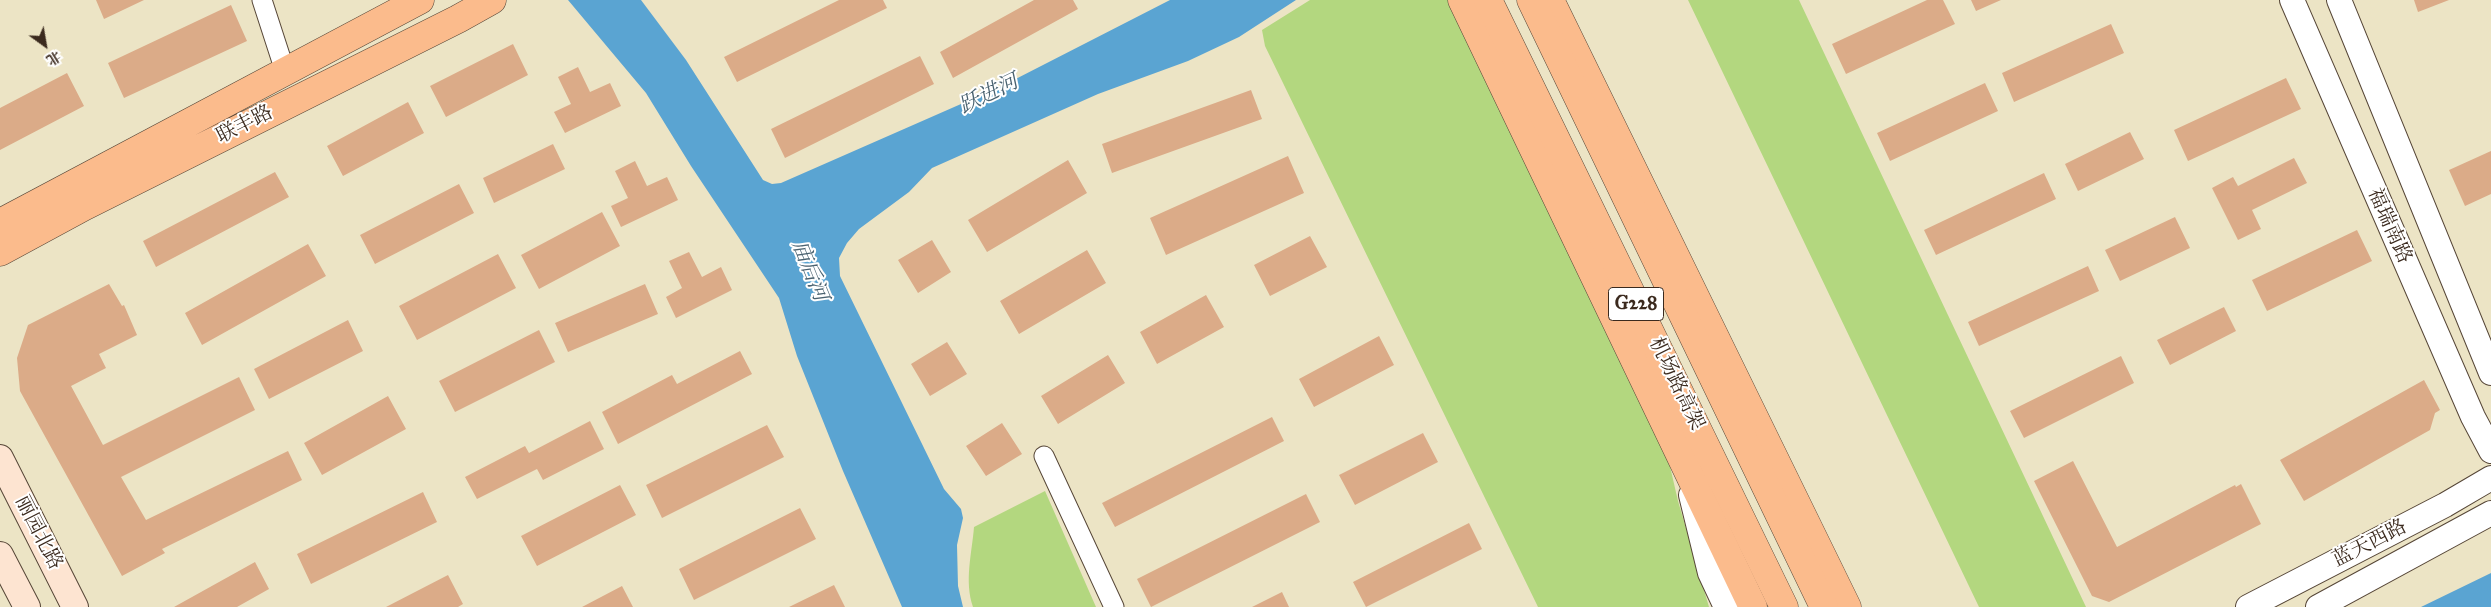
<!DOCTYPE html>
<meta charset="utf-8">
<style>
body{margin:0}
#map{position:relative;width:2491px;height:607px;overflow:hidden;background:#ece4c5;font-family:"IM FELL Great Primer","Noto Serif SC",serif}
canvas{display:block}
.north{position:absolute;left:20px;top:20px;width:50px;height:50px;-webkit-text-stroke:4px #fff;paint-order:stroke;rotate:148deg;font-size:14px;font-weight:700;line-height:20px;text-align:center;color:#3b2a1e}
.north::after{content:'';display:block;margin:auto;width:18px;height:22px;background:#3b2a1e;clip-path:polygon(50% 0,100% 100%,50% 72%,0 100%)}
</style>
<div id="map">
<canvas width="2491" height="607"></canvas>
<div class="north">北</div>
</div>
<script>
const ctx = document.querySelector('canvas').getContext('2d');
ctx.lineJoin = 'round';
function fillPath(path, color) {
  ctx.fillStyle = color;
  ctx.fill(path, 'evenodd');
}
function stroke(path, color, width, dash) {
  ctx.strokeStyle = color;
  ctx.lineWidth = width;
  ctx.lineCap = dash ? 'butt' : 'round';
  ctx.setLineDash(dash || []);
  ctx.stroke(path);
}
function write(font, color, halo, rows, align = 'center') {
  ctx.font = font + ' "IM FELL Great Primer","Noto Serif SC",serif';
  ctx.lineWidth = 4;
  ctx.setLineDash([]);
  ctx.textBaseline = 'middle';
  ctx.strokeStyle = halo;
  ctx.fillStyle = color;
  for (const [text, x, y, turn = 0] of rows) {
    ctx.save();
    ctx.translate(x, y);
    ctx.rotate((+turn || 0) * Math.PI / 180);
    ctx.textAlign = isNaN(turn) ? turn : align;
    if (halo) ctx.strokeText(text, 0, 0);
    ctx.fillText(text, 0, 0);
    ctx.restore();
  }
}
fillPath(new Path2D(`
 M 1310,0 L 1451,0 L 1666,449 L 1678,501 L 1709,607 L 1538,607 L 1265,46 L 1262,30 Z
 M 1688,0 L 1799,0 L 2086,607 L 1979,607 Z
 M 1045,491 L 1096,607 L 973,607 C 964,581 972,553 974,527 Z`), '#b3d77f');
fillPath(new Path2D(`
 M 568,0 L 641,0 L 686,60 L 763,180 L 772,184 L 781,183 L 1002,86 L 1170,0 L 1296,0 L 1239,37 L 1188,61 L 1098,94 L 932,168 L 909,192 L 859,229 L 847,243 L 839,258 L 840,276 L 944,489 L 961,509 L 963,518 L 957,545 L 958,586 L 963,607 L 902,607 L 843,471 L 797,356 L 779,298 L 691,166 L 646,93 Z
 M 2491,573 L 2491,607 L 2421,607 Z`), '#5aa4d2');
fillPath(new Path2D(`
 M 96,0 L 144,0 L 104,19 Z
 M 839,0 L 883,0 L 887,8 L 737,82 L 724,57 Z
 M 1034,0 L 1073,0 L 1078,9 L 953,78 L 940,52 Z
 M 1927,0 L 1943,0 L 1955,24 L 1846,74 L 1832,44 Z
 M 1971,0 L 2001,0 L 1976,11 Z
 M 2414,0 L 2449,0 L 2418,12 Z
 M 231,5 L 247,41 L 124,98 L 108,63 Z
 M 2111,24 L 2124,53 L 2014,102 L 2002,73 Z
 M 513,44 L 528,75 L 446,117 L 430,86 Z
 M 920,56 L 934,84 L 785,158 L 771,129 Z
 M 578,67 L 590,92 L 610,83 L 621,106 L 565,133 L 554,112 L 571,104 L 558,77 Z
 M 67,73 L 84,106 L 0,150 L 0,108 Z
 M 2286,78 L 2301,109 L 2188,161 L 2174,130 Z
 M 1985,83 L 1998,111 L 1890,161 L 1877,133 Z
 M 1251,90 L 1262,119 L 1112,173 L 1102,144 Z
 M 408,102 L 424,133 L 343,176 L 327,146 Z
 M 2130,132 L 2144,159 L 2078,191 L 2065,164 Z
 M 553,144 L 565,169 L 494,203 L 483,178 Z
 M 2491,151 L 2491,194 L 2465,206 L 2449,170 Z
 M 1288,156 L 1304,193 L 1166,255 L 1150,218 Z
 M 2294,158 L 2307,183 L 2252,210 L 2261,229 L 2238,240 L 2212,188 L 2233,177 L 2238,186 Z
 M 1068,160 L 1087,193 L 987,252 L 968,220 Z
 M 635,161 L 647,186 L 667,177 L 678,200 L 621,227 L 611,206 L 628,198 L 615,171 Z
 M 275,172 L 289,197 L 156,267 L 143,241 Z
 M 2044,173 L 2056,199 L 1936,255 L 1924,230 Z
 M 459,184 L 474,213 L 375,264 L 360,235 Z
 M 602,212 L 620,246 L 539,289 L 521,255 Z
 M 2175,217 L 2190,248 L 2120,281 L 2105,250 Z
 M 2357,230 L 2372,261 L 2267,311 L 2252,280 Z
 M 1310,236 L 1327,267 L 1270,296 L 1254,265 Z
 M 932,240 L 951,272 L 918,293 L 898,260 Z
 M 308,244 L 326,276 L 202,345 L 185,313 Z
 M 1087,250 L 1106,283 L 1019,334 L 1000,301 Z
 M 689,252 L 702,277 L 721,267 L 732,290 L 676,318 L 666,297 L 682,288 L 669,261 Z
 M 498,254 L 516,288 L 417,340 L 399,306 Z
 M 2088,266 L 2099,291 L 1979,346 L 1968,322 Z
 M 109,284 L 122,306 L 124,305 L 137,335 L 99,354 L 106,368 L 71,386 L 103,445 L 239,377 L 255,410 L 121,477 L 146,520 L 288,451 L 302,480 L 162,549 L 165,553 L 122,576 L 20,391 L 17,358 L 28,325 Z
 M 645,284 L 658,314 L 568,352 L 555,323 Z
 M 1206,295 L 1224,327 L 1157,364 L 1140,332 Z
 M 2224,307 L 2236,331 L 2170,365 L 2157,340 Z
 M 348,320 L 363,351 L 269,399 L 254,369 Z
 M 539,330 L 555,362 L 455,412 L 439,381 Z
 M 1379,336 L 1394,365 L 1314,407 L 1299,379 Z
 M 947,342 L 967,374 L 930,396 L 911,364 Z
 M 740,351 L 752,374 L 618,444 L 602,412 L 672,375 L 677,384 Z
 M 1108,355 L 1125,383 L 1058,424 L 1041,396 Z
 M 2121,356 L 2134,383 L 2024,438 L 2010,411 Z
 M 2424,380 L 2440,410 L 2435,413 L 2430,430 L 2304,501 L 2280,460 Z
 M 388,396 L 406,429 L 322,475 L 304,443 Z
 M 1272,417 L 1284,441 L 1115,527 L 1102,503 Z
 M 590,421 L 604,449 L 543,480 L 537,469 L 477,499 L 465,477 L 525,446 L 529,453 Z
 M 1002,423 L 1022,454 L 986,476 L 966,446 Z
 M 767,425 L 784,457 L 662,518 L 646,485 Z
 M 1423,433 L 1438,462 L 1355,505 L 1339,475 Z
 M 2073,461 L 2117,547 L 2235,485 L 2236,487 L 2241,484 L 2261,524 L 2109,602 L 2092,596 L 2034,481 Z
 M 620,485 L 636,515 L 537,566 L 521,536 Z
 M 423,492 L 437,522 L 311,584 L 297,554 Z
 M 1306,494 L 1320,522 L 1151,607 L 1137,579 Z
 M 800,508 L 816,539 L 694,600 L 679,569 Z
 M 1469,523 L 1482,549 L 1366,607 L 1353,582 Z
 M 255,562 L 269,589 L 237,607 L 174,607 Z
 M 448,575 L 463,604 L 458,607 L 386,607 Z
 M 834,585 L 845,607 L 789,607 Z
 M 622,586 L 633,607 L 582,607 Z
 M 1282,592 L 1289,607 L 1252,607 Z`), '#dbab88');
const minor = new Path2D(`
 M 262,0 L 285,71
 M 1044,456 L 1114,607`);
const tertiary = new Path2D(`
 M 2292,0 L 2473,417 L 2491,451
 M 2339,0 L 2491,373
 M 1691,495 L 1710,573 L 1726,607
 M 2248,607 L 2445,505 L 2491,478
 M 2318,607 L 2491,513`);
const secondary = new Path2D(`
 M 0,458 L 75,607
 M 0,555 L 27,607`);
const primary = new Path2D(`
 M 1462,0 L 1753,607
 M 1550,0 L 1847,607
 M 0,223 L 420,0
 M 0,252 L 85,206 L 458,19 L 492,0`);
const trunk = new Path2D(`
 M 1488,0 L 1784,607
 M 1531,0 L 1824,607`);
stroke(minor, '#564637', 21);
stroke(tertiary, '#564637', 26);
stroke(secondary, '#564637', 28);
stroke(primary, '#564637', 29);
stroke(trunk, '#564637', 29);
stroke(minor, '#fff', 19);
stroke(tertiary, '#fff', 24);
stroke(secondary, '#fde4d1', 26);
stroke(primary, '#fbbb8c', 28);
stroke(trunk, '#fbbb8c', 28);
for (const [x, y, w] of [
 [1636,304,55]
]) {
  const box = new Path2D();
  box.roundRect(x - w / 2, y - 16.5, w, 33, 4);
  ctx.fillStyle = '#fff';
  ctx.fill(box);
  stroke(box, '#3b2a1e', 1);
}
write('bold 19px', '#3b2a1e', null, [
 ["G228",1636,304]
]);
write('20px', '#3b2a1e', '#fff', [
 ["联丰路",245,125,-27],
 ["福瑞南路",2389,226,66],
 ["机场路高架",1676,384,64],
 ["丽园北路",38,533,63],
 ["蓝天西路",2370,544,-27]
]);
write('italic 21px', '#49616f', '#fff', [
 ["跃进河",989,95,-26],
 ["庙后河",809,271,68]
]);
</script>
